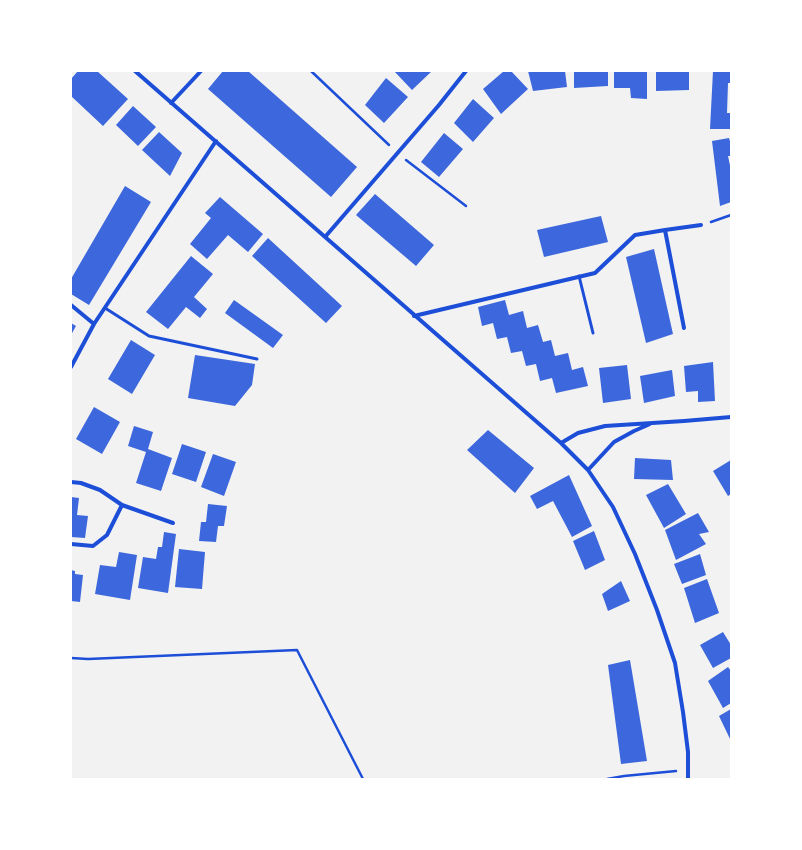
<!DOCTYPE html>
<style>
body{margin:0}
#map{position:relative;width:802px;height:850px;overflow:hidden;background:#f2f2f2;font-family:Commissioner,sans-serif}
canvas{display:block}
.frame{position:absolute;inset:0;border:72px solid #fff;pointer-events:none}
</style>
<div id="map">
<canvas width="802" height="850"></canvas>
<div class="frame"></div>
</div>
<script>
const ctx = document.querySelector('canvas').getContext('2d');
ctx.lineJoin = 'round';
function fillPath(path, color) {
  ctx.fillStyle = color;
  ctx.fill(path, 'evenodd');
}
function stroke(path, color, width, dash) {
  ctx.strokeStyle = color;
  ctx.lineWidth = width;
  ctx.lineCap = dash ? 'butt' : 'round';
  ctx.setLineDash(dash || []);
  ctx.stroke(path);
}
fillPath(new Path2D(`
 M 78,71 L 97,71 L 128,99 L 103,126 L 71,96 L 71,79 Z
 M 223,71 L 248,71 L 357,167 L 331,197 L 208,89 Z
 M 394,71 L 432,71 L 412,90 Z
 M 504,71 L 511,71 L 528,89 L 501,114 L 483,89 Z
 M 528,71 L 565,71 L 567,87 L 533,91 Z
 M 574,71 L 608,71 L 608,86 L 574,88 Z
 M 614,71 L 647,71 L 647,99 L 631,98 L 630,88 L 614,88 Z
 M 656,71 L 689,71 L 689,90 L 656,91 Z
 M 713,71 L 731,71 L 731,83 L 728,83 L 727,113 L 731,113 L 731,129 L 710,129 Z
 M 386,78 L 408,97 L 384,123 L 365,105 Z
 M 473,99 L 494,118 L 473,142 L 454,123 Z
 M 133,106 L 156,127 L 138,146 L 116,125 Z
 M 159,132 L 182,153 L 170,176 L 142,150 Z
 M 444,133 L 463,149 L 439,177 L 421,162 Z
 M 729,138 L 731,145 L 731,156 L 728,156 L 731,170 L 731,202 L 720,206 L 712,141 Z
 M 125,186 L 151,202 L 89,305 L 71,294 L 71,279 Z
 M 375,194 L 434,245 L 416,266 L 356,215 Z
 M 220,197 L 263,234 L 248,252 L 228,235 L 207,259 L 190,244 L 211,218 L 205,213 Z
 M 601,216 L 608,242 L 544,257 L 537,230 Z
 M 268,238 L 342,306 L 326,323 L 252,256 Z
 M 654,249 L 673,334 L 646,343 L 626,257 Z
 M 191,256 L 213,274 L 194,297 L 207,309 L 200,318 L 186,307 L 168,329 L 146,312 Z
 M 234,300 L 283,335 L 273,348 L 225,313 Z
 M 505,300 L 509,315 L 523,311 L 527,328 L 538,325 L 543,342 L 551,340 L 555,356 L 568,353 L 572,370 L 583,367 L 588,386 L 556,393 L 552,378 L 540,381 L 536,364 L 526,366 L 522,351 L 511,353 L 507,337 L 497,339 L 493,323 L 482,326 L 478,307 Z
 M 71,323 L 76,326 L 71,335 Z
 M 131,340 L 155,355 L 132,394 L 108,379 Z
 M 195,355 L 255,364 L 252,385 L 235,406 L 188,398 Z
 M 713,362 L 715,401 L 698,402 L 698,391 L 686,392 L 684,366 Z
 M 627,365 L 631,399 L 603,403 L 599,368 Z
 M 672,370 L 675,396 L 644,403 L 640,376 Z
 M 94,407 L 120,422 L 102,454 L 76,439 Z
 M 134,426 L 153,432 L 148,449 L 172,458 L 161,491 L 136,483 L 146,452 L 128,446 Z
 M 488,430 L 534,468 L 515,493 L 467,450 Z
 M 182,444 L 206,452 L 196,482 L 172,474 Z
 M 213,454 L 236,462 L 224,496 L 201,487 Z
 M 635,458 L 671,460 L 673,480 L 634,479 Z
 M 731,460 L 731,494 L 728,496 L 713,471 Z
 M 569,475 L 592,526 L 572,537 L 553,501 L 537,509 L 530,496 Z
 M 668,484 L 686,514 L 664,528 L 646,495 Z
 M 71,497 L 79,498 L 77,515 L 88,516 L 85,538 L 71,537 Z
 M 208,504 L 227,506 L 224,526 L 218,526 L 216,542 L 199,541 L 201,522 L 206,522 Z
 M 698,513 L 709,532 L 699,534 L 706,544 L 676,560 L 665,530 Z
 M 594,531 L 605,560 L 585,570 L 573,541 Z
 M 164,532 L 176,534 L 168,593 L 138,588 L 143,557 L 156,559 L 158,547 L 162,547 Z
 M 179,549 L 205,552 L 202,589 L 175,587 Z
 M 119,552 L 137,555 L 130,600 L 95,594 L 100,565 L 116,567 Z
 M 700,554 L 706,575 L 682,584 L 674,564 Z
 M 71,570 L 75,571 L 75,574 L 83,575 L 80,602 L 71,601 Z
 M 707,579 L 719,613 L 695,623 L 684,588 Z
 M 621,581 L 630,601 L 608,611 L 602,594 Z
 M 723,632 L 731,645 L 731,658 L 713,668 L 700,645 Z
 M 630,660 L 647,761 L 621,764 L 608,665 Z
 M 728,667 L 731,671 L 731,703 L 723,708 L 708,681 Z
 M 731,709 L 731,741 L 719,716 Z`), '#3d67dc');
stroke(new Path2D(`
 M 311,71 L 389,145
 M 406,160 L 466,206
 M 711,222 L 731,215
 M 71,658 L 88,659 L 297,650 L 363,779
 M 607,779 L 624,776 L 676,771`), '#1d4ed8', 2.5);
stroke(new Path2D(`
 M 579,276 L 593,333
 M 105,308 L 149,336 L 257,359`), '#1d4ed8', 3);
stroke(new Path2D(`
 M 135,71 L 561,443 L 588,470 L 613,507 L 635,554 L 657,610 L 675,663 L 683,712 L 688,752 L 688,779
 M 171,103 L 201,71
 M 665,230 L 701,225
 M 325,237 L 439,105 L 466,71
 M 71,305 L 94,324
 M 414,316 L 595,273 L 635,235 L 665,230 L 684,328
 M 71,367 L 94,324 L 216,141
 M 561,443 L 578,433 L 605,426 L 684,421 L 731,417
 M 588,470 L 614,442 L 634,431 L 650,424
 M 71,482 L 81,483 L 100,490 L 122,505 L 173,523
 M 71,544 L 93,546 L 107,535 L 122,505`), '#1d4ed8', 4);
</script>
